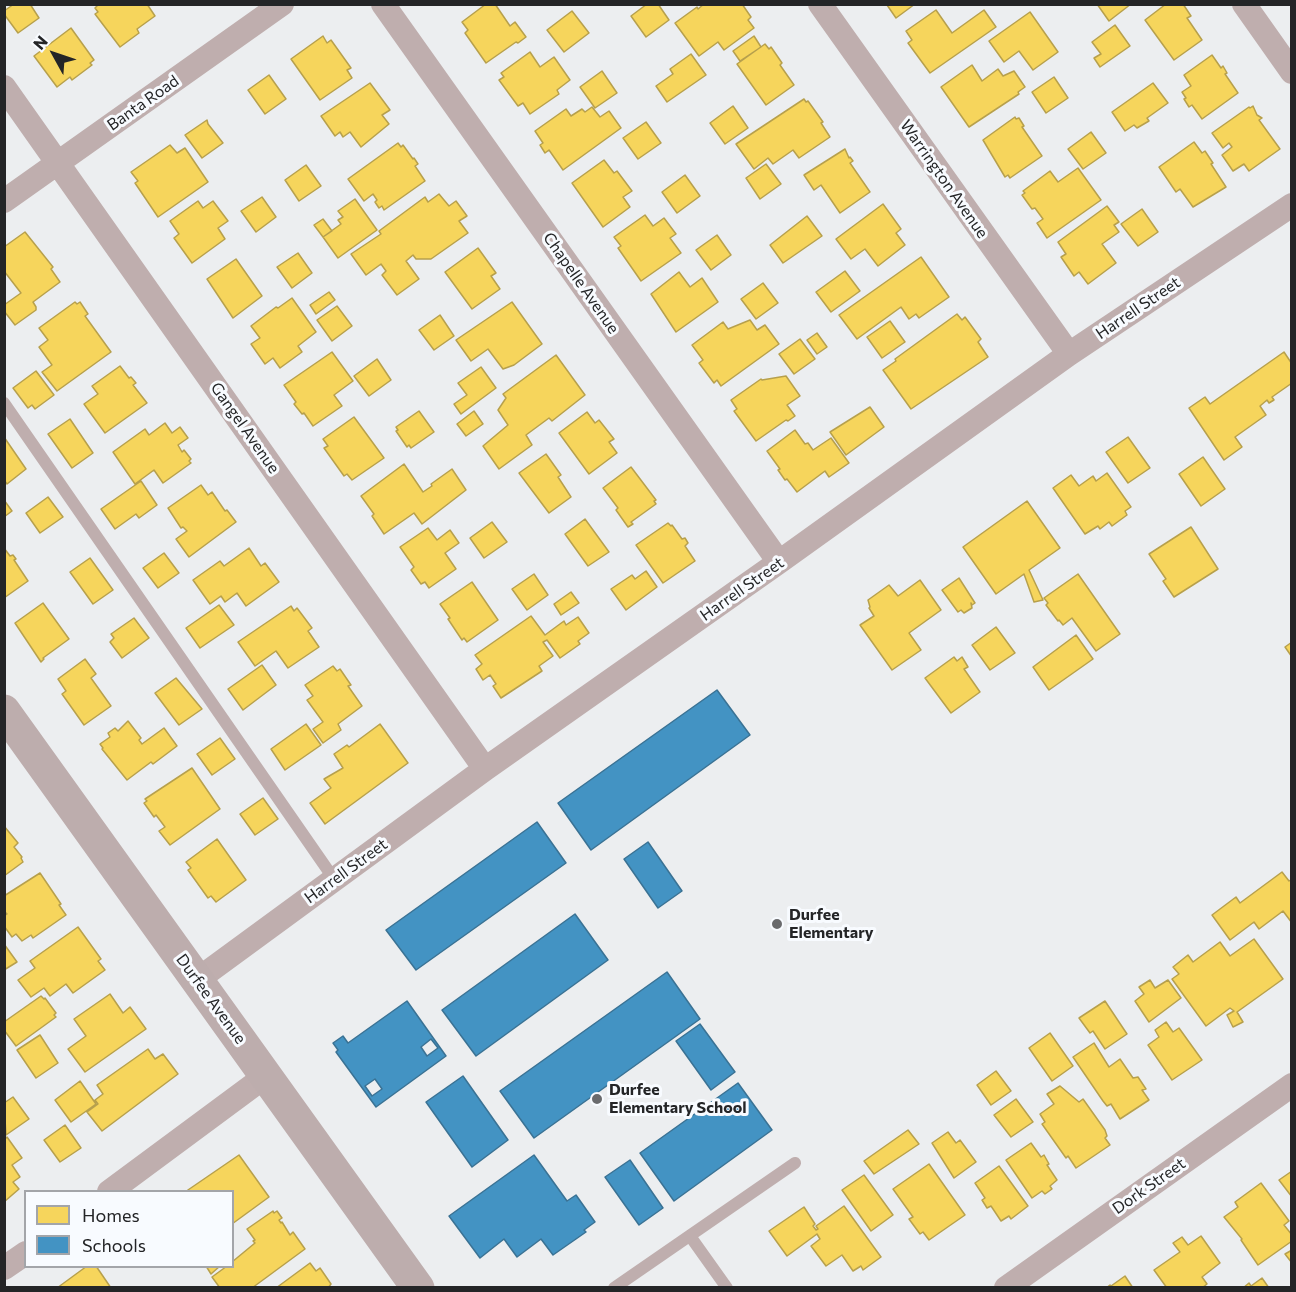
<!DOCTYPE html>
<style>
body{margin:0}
#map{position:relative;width:1296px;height:1292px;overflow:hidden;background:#eceef0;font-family:Commissioner,sans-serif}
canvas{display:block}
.frame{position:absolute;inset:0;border:6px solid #242527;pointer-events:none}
.legend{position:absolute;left:24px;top:1190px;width:210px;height:78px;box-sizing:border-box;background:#f8fbff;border:2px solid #a3a5a9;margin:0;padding:8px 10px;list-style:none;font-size:18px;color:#242527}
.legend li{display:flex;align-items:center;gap:12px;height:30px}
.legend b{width:30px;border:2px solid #a3a5a9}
.north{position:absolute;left:24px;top:24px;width:60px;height:60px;-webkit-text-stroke:4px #f8fbff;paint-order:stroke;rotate:310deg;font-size:16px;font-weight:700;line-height:24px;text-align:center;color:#242527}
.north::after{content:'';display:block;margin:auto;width:21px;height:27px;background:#242527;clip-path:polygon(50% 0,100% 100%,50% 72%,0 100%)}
</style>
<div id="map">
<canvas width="1296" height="1292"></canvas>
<div class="frame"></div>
<ul class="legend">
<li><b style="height:16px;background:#f6d55c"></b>Homes</li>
<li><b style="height:16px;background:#4393c3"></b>Schools</li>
</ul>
<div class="north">N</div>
</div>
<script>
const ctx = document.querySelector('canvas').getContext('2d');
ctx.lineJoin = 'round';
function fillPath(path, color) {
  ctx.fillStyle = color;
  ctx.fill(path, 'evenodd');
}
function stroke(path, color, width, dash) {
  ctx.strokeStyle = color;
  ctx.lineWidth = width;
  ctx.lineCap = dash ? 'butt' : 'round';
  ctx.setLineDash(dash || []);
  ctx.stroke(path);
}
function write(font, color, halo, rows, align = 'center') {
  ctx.font = font + ' Commissioner,sans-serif';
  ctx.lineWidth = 6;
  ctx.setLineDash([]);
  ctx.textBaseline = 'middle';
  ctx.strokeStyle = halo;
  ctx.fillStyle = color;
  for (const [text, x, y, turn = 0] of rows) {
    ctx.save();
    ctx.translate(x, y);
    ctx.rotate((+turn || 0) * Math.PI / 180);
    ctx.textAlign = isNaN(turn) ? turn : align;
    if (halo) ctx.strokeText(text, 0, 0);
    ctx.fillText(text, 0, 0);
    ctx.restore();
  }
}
const homes = new Path2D(`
 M 14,4 L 30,4 L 39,18 L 18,33 L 4,14 L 4,11 Z
 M 96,4 L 147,4 L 155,16 L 137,29 L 139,33 L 120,47 L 95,14 L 98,12 L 95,8 L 97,6 Z
 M 486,4 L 495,4 L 510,26 L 515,22 L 526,37 L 518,43 L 516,42 L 486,63 L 465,33 L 468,30 L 462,22 Z
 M 647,4 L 658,4 L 669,20 L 646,37 L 631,16 Z
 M 704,4 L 742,4 L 751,17 L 748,20 L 754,28 L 724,50 L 718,42 L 699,56 L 675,23 L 697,7 L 698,9 Z
 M 884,4 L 915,4 L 896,18 L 887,5 Z
 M 1097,4 L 1131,4 L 1109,21 Z
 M 1166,4 L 1183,4 L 1191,16 L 1187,18 L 1202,40 L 1174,60 L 1145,20 Z
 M 936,10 L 952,33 L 984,10 L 996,27 L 930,73 L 908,43 L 912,40 L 906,31 Z
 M 572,11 L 589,33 L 564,52 L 547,30 Z
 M 1030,12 L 1058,52 L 1033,70 L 1019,51 L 1004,62 L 989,41 Z
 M 1115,25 L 1130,46 L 1100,67 L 1094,58 L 1101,54 L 1092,42 Z
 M 71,28 L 94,60 L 90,63 L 92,65 L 72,80 L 70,77 L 57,87 L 34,56 Z
 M 323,36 L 327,43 L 331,40 L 351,68 L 347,70 L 352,78 L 320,100 L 291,59 Z
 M 754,36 L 761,47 L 740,61 L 733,51 Z
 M 765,44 L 769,49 L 771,47 L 782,63 L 780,65 L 794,85 L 766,105 L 737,64 Z
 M 530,52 L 540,67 L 554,57 L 570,80 L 557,90 L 559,94 L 530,114 L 523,103 L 518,106 L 499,80 L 504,77 L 501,73 Z
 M 691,54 L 706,75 L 667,102 L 656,86 L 673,74 L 670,69 Z
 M 1212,55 L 1221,68 L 1223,66 L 1227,73 L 1225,74 L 1238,93 L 1202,119 L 1192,105 L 1189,107 L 1184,99 L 1186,98 L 1182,92 L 1191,86 L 1184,75 Z
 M 972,65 L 982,81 L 998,69 L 1003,76 L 1014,71 L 1025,87 L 1018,92 L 1019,94 L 969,127 L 941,87 Z
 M 602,71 L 617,93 L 595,108 L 580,87 Z
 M 269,75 L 286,99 L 265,114 L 248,90 Z
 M 1054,77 L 1068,98 L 1046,113 L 1032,92 Z
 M 370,83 L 390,110 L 382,115 L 389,124 L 361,147 L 350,132 L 343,137 L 340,132 L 335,136 L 321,116 Z
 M 1153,83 L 1168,103 L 1147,118 L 1149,121 L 1137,128 L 1134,125 L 1125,131 L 1112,112 Z
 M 804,99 L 806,102 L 808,101 L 823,122 L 821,123 L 830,137 L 799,158 L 793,150 L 773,164 L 768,158 L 754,169 L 736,144 Z
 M 733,106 L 748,128 L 725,144 L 710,123 Z
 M 1253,106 L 1257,115 L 1262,118 L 1259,120 L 1280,149 L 1249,171 L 1244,164 L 1233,171 L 1222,155 L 1232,147 L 1229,143 L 1223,148 L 1212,133 L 1249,107 L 1250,108 Z
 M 592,107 L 600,117 L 609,111 L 621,128 L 563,170 L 549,150 L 545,153 L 540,145 L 543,143 L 535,131 L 566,109 L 571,116 L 582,109 L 585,112 Z
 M 1015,117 L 1016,119 L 1019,118 L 1024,126 L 1022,127 L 1042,156 L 1010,178 L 1008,175 L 1005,177 L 983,140 Z
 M 207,120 L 208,124 L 223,143 L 202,158 L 185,135 Z
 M 646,122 L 661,143 L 638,159 L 623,138 Z
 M 1091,132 L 1106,153 L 1083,169 L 1068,149 Z
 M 1194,142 L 1202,153 L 1205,151 L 1213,163 L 1211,164 L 1226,187 L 1193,207 L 1180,189 L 1176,192 L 1159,167 Z
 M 398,143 L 401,147 L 403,145 L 413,159 L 414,158 L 418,164 L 415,166 L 425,181 L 384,210 L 382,206 L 379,208 L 375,202 L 377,200 L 373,194 L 364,201 L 348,179 Z
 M 170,145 L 177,153 L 185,148 L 208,182 L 158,217 L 135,183 L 138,181 L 131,172 Z
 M 845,149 L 849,158 L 850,157 L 853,161 L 850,163 L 870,192 L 840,213 L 821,185 L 814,190 L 804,175 Z
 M 604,160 L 614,173 L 617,171 L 632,191 L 623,197 L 630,207 L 603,227 L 572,183 Z
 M 766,164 L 781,184 L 760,199 L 746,178 Z
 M 306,165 L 321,186 L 299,201 L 285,180 Z
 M 1078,168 L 1101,200 L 1047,238 L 1037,223 L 1043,219 L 1035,208 L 1032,209 L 1022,195 L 1025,193 L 1023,191 L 1050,171 L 1058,182 Z
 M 685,175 L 700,196 L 677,213 L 662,192 Z
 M 439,194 L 449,206 L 456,201 L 467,216 L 459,221 L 468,233 L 431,259 L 416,259 L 413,255 L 406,261 L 419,279 L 397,295 L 382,275 L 386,271 L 381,264 L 366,275 L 351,254 L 381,234 L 379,231 L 425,197 L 428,202 Z
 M 262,197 L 276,217 L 256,232 L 241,211 Z
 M 355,199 L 377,230 L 338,258 L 323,237 L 341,224 L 338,220 L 343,217 L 338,211 Z
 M 198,201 L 203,208 L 213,201 L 228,221 L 218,228 L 225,239 L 192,263 L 174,238 L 179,234 L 170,221 Z
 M 883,204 L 901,229 L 896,233 L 905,245 L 878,266 L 865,249 L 851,259 L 836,239 Z
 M 1107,206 L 1119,222 L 1114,225 L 1119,232 L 1102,244 L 1116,263 L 1088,284 L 1079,272 L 1074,276 L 1061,257 L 1066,254 L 1058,242 Z
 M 1142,209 L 1158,232 L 1138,246 L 1121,224 Z
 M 645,215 L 653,226 L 664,218 L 676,234 L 670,238 L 681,253 L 641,281 L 618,248 L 621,246 L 614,237 Z
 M 807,216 L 822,236 L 783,263 L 770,245 Z
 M 323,219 L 332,231 L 323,237 L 314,225 Z
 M 25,232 L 53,267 L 51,269 L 60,282 L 33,302 L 36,307 L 36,310 L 15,325 L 4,311 L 4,305 L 21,293 L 4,271 L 4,247 Z
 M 717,235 L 731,255 L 711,270 L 696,250 Z
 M 478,248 L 496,273 L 491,276 L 500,289 L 472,309 L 445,272 Z
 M 298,253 L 312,273 L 292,288 L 277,267 Z
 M 921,257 L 949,297 L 919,318 L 916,314 L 909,319 L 901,307 L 857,339 L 839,315 Z
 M 236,259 L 262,296 L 233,318 L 207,279 Z
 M 845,271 L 860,291 L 831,312 L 816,292 Z
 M 679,272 L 690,287 L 702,278 L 718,302 L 676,332 L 651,294 Z
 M 763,283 L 778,303 L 756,319 L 741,299 Z
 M 329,292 L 335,300 L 316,314 L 310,305 Z
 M 292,298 L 316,332 L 298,346 L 302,352 L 280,368 L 273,358 L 265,364 L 251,344 L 260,338 L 251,326 L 276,307 L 278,308 Z
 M 75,302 L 77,304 L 80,302 L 88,314 L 85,316 L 111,352 L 57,391 L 42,372 L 52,365 L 39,347 L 48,340 L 39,328 Z
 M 512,302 L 542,344 L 514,365 L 503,369 L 488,349 L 471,361 L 456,340 Z
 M 337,306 L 352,326 L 332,341 L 317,320 Z
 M 957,314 L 962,320 L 965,317 L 981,339 L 978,342 L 988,357 L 911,409 L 883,370 L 896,361 L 895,359 Z
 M 440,315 L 454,336 L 434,350 L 419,330 Z
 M 750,320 L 757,330 L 765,325 L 779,344 L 721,386 L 717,380 L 714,383 L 699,363 L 703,360 L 692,345 L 723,322 L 728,329 Z
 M 890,321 L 905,342 L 882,358 L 867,337 Z
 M 817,333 L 827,347 L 817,354 L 807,340 Z
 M 800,339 L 815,359 L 794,374 L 779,354 Z
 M 332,352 L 353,381 L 334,395 L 342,406 L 313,426 L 304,413 L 302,414 L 294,404 L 296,402 L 284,385 Z
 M 1284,352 L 1292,364 L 1292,383 L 1272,397 L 1274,400 L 1269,403 L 1267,400 L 1260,406 L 1266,415 L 1235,437 L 1242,447 L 1224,460 L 1189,408 L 1205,397 L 1210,404 Z
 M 556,355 L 585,395 L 552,421 L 549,418 L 526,435 L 532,445 L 499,469 L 483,446 L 508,425 L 498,410 L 506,398 L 503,394 Z
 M 377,359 L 391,380 L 369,396 L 354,376 Z
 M 120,366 L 129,378 L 131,377 L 136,383 L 133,385 L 147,403 L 105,433 L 84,404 L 98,394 L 92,386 Z
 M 481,367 L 496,388 L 461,414 L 454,404 L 467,395 L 458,383 Z
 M 36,371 L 54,395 L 35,409 L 32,405 L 28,408 L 13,388 Z
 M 786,376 L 800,396 L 787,405 L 795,416 L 788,421 L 786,420 L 756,441 L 734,411 L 737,409 L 731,400 L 761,379 L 762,380 Z
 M 870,407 L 884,427 L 846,455 L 830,432 Z
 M 419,411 L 434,432 L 411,448 L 409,445 L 407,447 L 396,431 L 398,430 L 396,427 Z
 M 474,411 L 483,424 L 466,436 L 457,424 Z
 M 587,412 L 595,423 L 599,420 L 614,439 L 609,442 L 617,453 L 589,474 L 559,433 Z
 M 354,417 L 384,458 L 352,480 L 347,474 L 344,476 L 324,448 L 328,446 L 323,439 Z
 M 70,419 L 93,453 L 72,468 L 48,434 Z
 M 165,423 L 172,433 L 180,427 L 188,438 L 178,445 L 182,452 L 184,450 L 191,459 L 189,461 L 191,463 L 163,483 L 154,470 L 135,484 L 113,452 L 145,429 L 149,435 Z
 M 795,430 L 805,444 L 808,443 L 813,450 L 831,438 L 849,463 L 829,477 L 825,471 L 797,492 L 787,479 L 785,480 L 778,470 L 780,469 L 767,451 Z
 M 4,437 L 26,469 L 7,484 L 4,480 Z
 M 1128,437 L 1150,468 L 1128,483 L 1106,452 Z
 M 546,454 L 561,475 L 558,477 L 571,497 L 549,513 L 519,473 Z
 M 1203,457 L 1225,489 L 1201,506 L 1179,474 Z
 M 404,464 L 423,492 L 432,486 L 431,484 L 452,469 L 466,490 L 422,524 L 414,513 L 384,534 L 372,516 L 374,514 L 361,496 Z
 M 631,467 L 656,500 L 654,501 L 656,504 L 631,522 L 633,524 L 628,527 L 616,510 L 618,508 L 603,488 Z
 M 1107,473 L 1131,507 L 1125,511 L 1127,515 L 1112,526 L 1109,522 L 1100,529 L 1098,526 L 1085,534 L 1053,488 L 1071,475 L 1079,486 L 1093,476 L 1096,481 Z
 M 141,481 L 157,505 L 139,518 L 136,514 L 115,529 L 101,509 Z
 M 201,485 L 208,495 L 212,492 L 225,511 L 227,510 L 236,522 L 189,557 L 176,539 L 187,531 L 183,527 L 181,528 L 168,508 Z
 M 48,497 L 63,517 L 40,533 L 26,513 Z
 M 4,500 L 12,511 L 4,517 Z
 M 1027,501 L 1060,548 L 1029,570 L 1043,600 L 1034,602 L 1024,574 L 996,594 L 963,547 Z
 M 585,519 L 609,552 L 588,566 L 565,534 Z
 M 492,522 L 507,542 L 484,558 L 470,538 Z
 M 668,523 L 671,526 L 672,525 L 682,539 L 685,538 L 688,543 L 685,546 L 695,561 L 663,583 L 636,545 Z
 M 1191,527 L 1218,569 L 1174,597 L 1163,581 L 1166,579 L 1149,554 Z
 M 428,528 L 437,540 L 450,530 L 459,543 L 445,553 L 456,569 L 429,588 L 425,582 L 421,584 L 411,570 L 414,567 L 400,547 Z
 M 4,548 L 10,556 L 13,555 L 16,559 L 14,560 L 28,581 L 4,598 Z
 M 249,548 L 261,566 L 265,563 L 279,582 L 246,606 L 237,593 L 225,602 L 221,596 L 210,604 L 193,580 L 220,561 L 224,566 Z
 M 164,553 L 179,573 L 158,588 L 143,568 Z
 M 90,558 L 113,590 L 93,604 L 70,572 Z
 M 646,571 L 657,587 L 626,610 L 611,589 L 632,575 L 635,579 Z
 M 534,574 L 548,595 L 527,610 L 512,589 Z
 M 1078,574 L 1120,634 L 1096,651 L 1072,618 L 1063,625 L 1059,620 L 1058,621 L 1046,605 L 1048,603 L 1044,598 Z
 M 959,578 L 975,603 L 972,605 L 971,603 L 972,608 L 964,613 L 961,610 L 958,612 L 942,590 Z
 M 920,580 L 941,610 L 909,633 L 921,650 L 892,670 L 860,625 L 874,616 L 869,608 L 870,607 L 868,600 L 889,585 L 898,596 Z
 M 472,582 L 498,620 L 467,642 L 464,638 L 462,640 L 448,619 L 450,618 L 440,604 Z
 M 571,592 L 579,603 L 561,615 L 554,604 Z
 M 43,603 L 69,639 L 43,658 L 44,659 L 41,662 L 15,623 Z
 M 219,605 L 234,625 L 200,648 L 186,628 Z
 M 291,606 L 294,611 L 297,608 L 312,628 L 308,631 L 319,647 L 288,668 L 276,651 L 255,666 L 238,642 Z
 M 531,616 L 545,635 L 564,621 L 566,625 L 578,617 L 589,633 L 578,641 L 580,644 L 560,658 L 547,640 L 543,642 L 553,656 L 539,666 L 542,671 L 501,698 L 493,686 L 496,684 L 490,675 L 483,680 L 476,669 L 482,664 L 475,655 Z
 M 134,618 L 149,638 L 122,658 L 110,642 L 114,638 L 111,634 Z
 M 996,627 L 1015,653 L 990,670 L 972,645 Z
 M 1076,635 L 1093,659 L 1049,690 L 1033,667 Z
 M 1292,642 L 1292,657 L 1285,647 Z
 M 954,657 L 957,661 L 962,657 L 968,667 L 964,669 L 980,692 L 951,713 L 925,678 Z
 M 85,659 L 96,674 L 91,678 L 111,706 L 84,725 L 62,694 L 66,691 L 58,679 Z
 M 262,665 L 276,685 L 243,710 L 228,689 Z
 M 333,666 L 337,671 L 340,669 L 351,685 L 348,686 L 362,706 L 338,724 L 341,730 L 323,743 L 313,729 L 323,722 L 307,700 L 313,696 L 305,685 Z
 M 176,678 L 202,709 L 179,725 L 155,693 Z
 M 128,721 L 141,738 L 139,740 L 142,744 L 164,728 L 177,746 L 153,764 L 151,762 L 127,780 L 102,749 L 103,748 L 100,744 L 110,737 L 108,733 L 115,728 L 118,731 Z
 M 306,724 L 321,745 L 285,770 L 271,749 Z
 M 380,724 L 408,763 L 325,824 L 310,803 L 331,788 L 324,779 L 343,768 L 334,754 L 347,745 L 349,747 Z
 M 220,738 L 235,759 L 212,775 L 197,754 Z
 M 192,768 L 220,809 L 170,845 L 159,831 L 165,827 L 156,815 L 154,817 L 144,803 L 147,801 L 145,799 Z
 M 263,798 L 278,819 L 255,835 L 240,814 Z
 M 4,826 L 18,843 L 14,847 L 22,857 L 21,858 L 23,862 L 4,876 Z
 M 217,839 L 246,880 L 216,902 L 211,896 L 208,898 L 188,870 L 191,868 L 186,862 Z
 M 1282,872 L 1289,881 L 1292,879 L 1292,923 L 1283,911 L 1259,929 L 1254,922 L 1230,940 L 1212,915 L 1236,897 L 1240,903 Z
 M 40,873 L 61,904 L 59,905 L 66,915 L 33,938 L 31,935 L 22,941 L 16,934 L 12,937 L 4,926 L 4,916 L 7,914 L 4,911 L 4,896 Z
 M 78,927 L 101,959 L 98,961 L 105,970 L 73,993 L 66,984 L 50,996 L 44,988 L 31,997 L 18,980 L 35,968 L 30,961 Z
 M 1254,939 L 1283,979 L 1237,1012 L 1243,1022 L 1233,1027 L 1227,1015 L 1234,1011 L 1230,1008 L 1206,1026 L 1172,979 L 1179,974 L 1173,967 L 1188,955 L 1193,962 L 1220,942 L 1230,956 Z
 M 4,944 L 17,962 L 4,970 Z
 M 1150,980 L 1155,988 L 1168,980 L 1181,998 L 1149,1022 L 1135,1001 L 1144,994 L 1139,987 Z
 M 110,994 L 123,1013 L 130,1007 L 146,1029 L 85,1072 L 68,1049 L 86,1036 L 74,1019 Z
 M 41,996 L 44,999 L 45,998 L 56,1013 L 54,1015 L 56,1017 L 16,1046 L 4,1030 L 4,1022 Z
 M 1105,1001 L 1127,1034 L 1105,1049 L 1093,1031 L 1090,1033 L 1079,1018 Z
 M 1166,1022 L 1173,1032 L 1179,1028 L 1202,1060 L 1172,1080 L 1148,1045 L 1159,1037 L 1155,1030 Z
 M 1050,1033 L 1073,1066 L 1052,1081 L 1029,1048 Z
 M 40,1035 L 58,1063 L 36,1078 L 17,1050 Z
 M 1094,1043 L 1109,1067 L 1120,1059 L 1133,1078 L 1138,1077 L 1146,1089 L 1142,1090 L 1149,1100 L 1120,1119 L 1111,1104 L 1107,1106 L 1103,1101 L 1073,1057 Z
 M 148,1049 L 155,1059 L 163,1054 L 178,1074 L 102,1131 L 87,1112 L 98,1104 L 95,1100 L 103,1094 L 97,1085 Z
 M 996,1071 L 1011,1091 L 991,1105 L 977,1085 Z
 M 80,1081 L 96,1104 L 71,1122 L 55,1100 Z
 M 1060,1086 L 1079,1102 L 1083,1099 L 1105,1130 L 1107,1136 L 1105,1138 L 1110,1145 L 1076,1168 L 1068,1156 L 1066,1158 L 1042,1124 L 1045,1122 L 1040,1114 L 1054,1104 L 1047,1094 Z
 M 13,1097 L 29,1119 L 6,1135 L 4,1103 Z
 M 1016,1099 L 1033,1122 L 1011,1137 L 994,1115 Z
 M 65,1125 L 81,1148 L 60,1162 L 44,1140 Z
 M 908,1130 L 919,1144 L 874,1174 L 864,1161 Z
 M 948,1132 L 956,1143 L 960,1140 L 976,1162 L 954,1178 L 932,1143 Z
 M 7,1137 L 22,1158 L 12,1165 L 20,1177 L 13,1182 L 19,1189 L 4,1202 L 4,1140 Z
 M 1031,1143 L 1041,1157 L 1044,1155 L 1049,1164 L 1047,1165 L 1057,1180 L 1050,1186 L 1052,1189 L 1045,1194 L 1042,1191 L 1032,1198 L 1006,1160 Z
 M 239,1155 L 269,1197 L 232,1224 L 232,1192 L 185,1192 Z
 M 929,1164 L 965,1215 L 929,1240 L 923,1232 L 920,1234 L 909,1219 L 913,1217 L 893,1189 Z
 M 999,1166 L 1028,1206 L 1011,1219 L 1009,1216 L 1001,1221 L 991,1206 L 987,1208 L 982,1200 L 985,1198 L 975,1183 Z
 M 1292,1171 L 1292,1197 L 1279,1180 Z
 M 864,1175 L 893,1215 L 871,1231 L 842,1190 Z
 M 1261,1183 L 1289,1221 L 1284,1225 L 1292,1235 L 1292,1241 L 1258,1265 L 1241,1240 L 1242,1239 L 1224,1217 L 1238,1207 L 1235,1202 Z
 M 844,1206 L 881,1257 L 863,1270 L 861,1266 L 853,1271 L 842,1255 L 826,1266 L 811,1246 L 820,1239 L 817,1234 L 787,1256 L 769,1231 L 804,1207 L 815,1224 L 813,1226 L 816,1230 L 818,1229 L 816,1226 Z
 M 273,1211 L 274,1213 L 277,1211 L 282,1218 L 279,1220 L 281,1223 L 282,1222 L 290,1235 L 293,1232 L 305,1249 L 252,1288 L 220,1288 L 212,1277 L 227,1266 L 232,1266 L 232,1262 L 255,1243 L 253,1241 L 255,1240 L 247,1229 Z
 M 1201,1236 L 1220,1263 L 1202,1277 L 1207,1284 L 1202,1288 L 1167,1288 L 1154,1270 L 1180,1252 L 1173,1243 L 1182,1237 L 1188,1245 Z
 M 1292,1250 L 1292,1263 L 1285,1254 Z
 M 310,1263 L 316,1271 L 320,1268 L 331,1284 L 328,1288 L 276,1288 Z
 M 87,1266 L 96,1266 L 111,1288 L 57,1288 Z
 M 206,1266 L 220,1266 L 211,1274 Z
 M 1125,1276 L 1133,1288 L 1106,1288 L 1110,1285 L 1111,1286 Z
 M 1262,1278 L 1269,1288 L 1243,1288 L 1249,1283 L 1251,1286 Z`);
fillPath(homes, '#f6d55c');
stroke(homes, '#b7a04c', 1.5);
const schools = new Path2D(`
 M 717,690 L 750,735 L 591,850 L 558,803 Z
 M 537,822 L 566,863 L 416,970 L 386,930 Z
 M 648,842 L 682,891 L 658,908 L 624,859 Z
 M 575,914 L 608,960 L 476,1056 L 442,1010 Z
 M 667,972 L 700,1019 L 534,1138 L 500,1091 Z
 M 407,1001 L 446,1056 L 376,1107 L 336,1052 L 338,1050 L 333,1043 L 343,1036 L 348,1043 ZM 431,1039 L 438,1048 L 427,1056 L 421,1047 ZM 375,1079 L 382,1089 L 372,1096 L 365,1086 Z
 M 700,1024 L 735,1072 L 711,1090 L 676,1041 Z
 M 463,1076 L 508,1140 L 472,1167 L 426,1102 Z
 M 738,1083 L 772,1130 L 674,1201 L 640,1153 Z
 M 534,1155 L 567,1201 L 576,1195 L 595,1222 L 584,1230 L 586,1232 L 553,1255 L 541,1239 L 517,1257 L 504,1239 L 480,1258 L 449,1216 Z
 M 630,1160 L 663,1208 L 639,1225 L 605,1177 Z`);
fillPath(schools, '#4393c3');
stroke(schools, '#3a7294', 1.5);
stroke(new Path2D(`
 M 4,403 L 334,879
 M 690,1236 L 727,1288
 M 614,1288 L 795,1163`), '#bfaeae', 12);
stroke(new Path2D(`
 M 383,4 L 779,562
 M 820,4 L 1069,354
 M 1244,4 L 1292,72
 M 4,87 L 485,769
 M 4,201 L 282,4
 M 197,980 L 485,769 L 779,562 L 1069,354 L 1292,205
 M 109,1192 L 267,1075
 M 4,1268 L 26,1253
 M 1006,1288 L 1292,1085`), '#bfaeae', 24);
stroke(new Path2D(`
 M 4,711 L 418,1288`), '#bdadad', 33);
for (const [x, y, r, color] of [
 [777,924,6,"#6a6b6d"],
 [597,1099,6,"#6a6b6d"]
]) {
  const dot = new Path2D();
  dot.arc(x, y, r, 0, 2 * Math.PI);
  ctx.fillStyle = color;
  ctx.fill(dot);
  stroke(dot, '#f8fbff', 2);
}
write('16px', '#242527', '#f8fbff', [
 ["Banta Road",143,103,-35],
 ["Warrington Avenue",944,179,55],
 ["Chapelle Avenue",581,283,55],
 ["Harrell Street",1138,308,-34],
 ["Gangel Avenue",245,428,55],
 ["Harrell Street",742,589,-35],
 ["Harrell Street",346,871,-36],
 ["Durfee Avenue",211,999,54],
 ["Dork Street",1149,1186,-35]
]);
write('bold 16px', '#242527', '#f8fbff', [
 ["Durfee",789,915],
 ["Elementary",789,933],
 ["Durfee",609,1090],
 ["Elementary School",609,1108]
], 'left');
</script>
